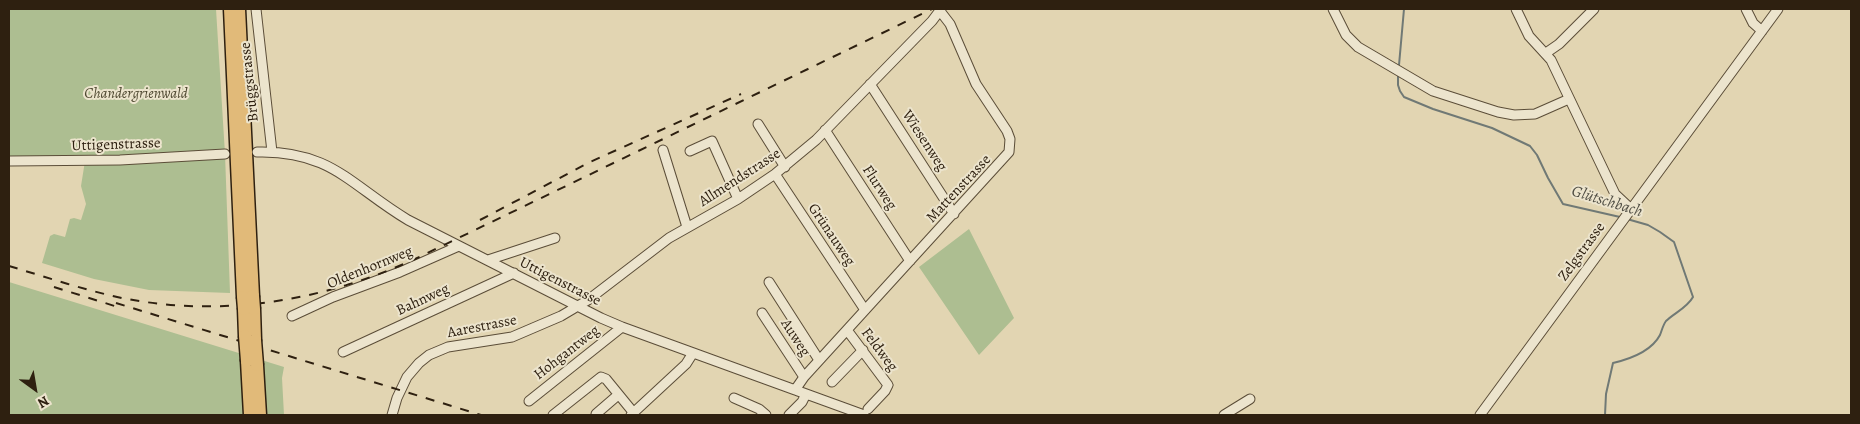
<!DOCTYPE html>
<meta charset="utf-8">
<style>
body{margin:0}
#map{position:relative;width:1860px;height:424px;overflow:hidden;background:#e2d5b2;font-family:Alegreya,serif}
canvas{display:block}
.frame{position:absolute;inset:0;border:10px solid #2e2010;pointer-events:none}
.north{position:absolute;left:10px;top:364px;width:50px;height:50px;-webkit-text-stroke:4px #ece4cd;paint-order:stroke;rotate:148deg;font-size:14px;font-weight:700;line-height:20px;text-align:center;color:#2e2010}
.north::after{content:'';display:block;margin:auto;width:18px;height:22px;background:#2e2010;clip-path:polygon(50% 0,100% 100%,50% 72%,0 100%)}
</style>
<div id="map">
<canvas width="1860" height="424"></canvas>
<div class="frame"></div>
<div class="north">N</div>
</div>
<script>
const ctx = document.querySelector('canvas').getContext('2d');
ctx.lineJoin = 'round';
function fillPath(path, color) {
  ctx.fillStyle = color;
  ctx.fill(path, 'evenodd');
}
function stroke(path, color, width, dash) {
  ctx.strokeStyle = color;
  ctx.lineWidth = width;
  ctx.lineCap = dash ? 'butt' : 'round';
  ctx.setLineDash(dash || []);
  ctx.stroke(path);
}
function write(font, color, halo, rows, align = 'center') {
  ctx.font = font + ' Alegreya,serif';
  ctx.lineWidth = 4;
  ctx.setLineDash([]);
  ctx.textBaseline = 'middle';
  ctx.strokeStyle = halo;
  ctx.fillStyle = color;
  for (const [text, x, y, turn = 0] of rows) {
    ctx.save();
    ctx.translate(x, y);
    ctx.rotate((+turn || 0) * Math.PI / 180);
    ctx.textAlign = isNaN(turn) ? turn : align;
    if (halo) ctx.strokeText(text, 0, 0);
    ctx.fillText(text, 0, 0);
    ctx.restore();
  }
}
fillPath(new Path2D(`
 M 9,9 L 216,9 L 225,154 L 230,293 L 149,290 L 94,279 L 42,263 L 50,236 L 54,234 L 65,237 L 70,219 L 74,218 L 81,220 L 86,204 L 81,186 L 85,161 L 9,161 Z
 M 969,229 L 1014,318 L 979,355 L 919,267 Z
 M 9,282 L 284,367 L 282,378 L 284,415 L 9,415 Z`), '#adbe91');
stroke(new Path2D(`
 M 1399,65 L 1404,9
 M 1398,75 L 1398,85 L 1400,91 L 1404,97 L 1433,109 L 1492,128 L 1530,146 L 1537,155 L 1548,178 L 1563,204 L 1620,217
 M 1605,415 L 1606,394 L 1613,363 C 1630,359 1651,352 1660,335 C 1662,330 1663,325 1666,321 C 1674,313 1687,308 1693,297 L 1674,242 L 1660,232 L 1648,225 L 1627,219`), '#707975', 2);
const minor = new Path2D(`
 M 256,9 L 272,152
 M 1333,9 L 1346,35 L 1358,47 L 1433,91 L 1498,112 L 1514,115 L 1535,114 L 1569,99
 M 1516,9 L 1529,36 L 1551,60 L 1615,194 L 1631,209
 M 1746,9 L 1753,23 L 1762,31
 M 1546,53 L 1559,44 L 1594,9
 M 870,84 L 954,214
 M 758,124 L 785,167
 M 825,130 L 910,261
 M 663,150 L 687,227
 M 690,151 L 712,141 L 738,199
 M 257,152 C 331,150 351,186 408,220 L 601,318 L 622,327 L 864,415
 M 9,161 L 120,160 L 225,154
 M 775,174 L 865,310
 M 488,260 L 555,238
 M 769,282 L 819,360
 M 762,313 L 804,377
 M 292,316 L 333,297 L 400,272 L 459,246
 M 847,330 L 888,385 L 885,391 L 868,409
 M 343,352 L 514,273
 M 832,382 L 863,350
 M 795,390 L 804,377 L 1009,152 L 1010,139 L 1007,131 L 976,84 L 950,24 L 940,11
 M 734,398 L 759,409 L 766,415
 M 529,401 L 622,327
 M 596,414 L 618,395
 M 392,415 L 397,398 L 407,377 L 419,363 L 429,355 L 448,347 L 512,337 L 561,316 L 588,300 L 669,238 L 738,199 L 775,174 L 816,140 L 932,21 L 941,9
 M 553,415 L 601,377 L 606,379 L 633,412
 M 631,415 L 686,364 L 693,353
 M 789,415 L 802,402 L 806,394
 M 1224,415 L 1250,399
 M 1480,415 L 1778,9`);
const highway = new Path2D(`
 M 230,9 L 243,297
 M 239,9 L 253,296
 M 244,309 L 245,336
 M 254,309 L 255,340
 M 247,361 L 250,415
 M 257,365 L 260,415`);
stroke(minor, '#5b4d38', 11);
stroke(highway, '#2e2010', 15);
stroke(minor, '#ece4cd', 9);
stroke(highway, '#e1ba79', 12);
stroke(new Path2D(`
 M 480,220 L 590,162 L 741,94
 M 9,266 C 46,277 84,290 122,298 C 223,318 323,301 415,259 L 932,9
 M 54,287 L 121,308
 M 116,303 L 481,415`), '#2e2010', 2, [9, 9]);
const highwayBridge = new Path2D(`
 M 253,296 L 254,309
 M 243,297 L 244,309
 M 245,336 L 247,361
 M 255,340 L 257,365`);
stroke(highwayBridge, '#2e2010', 15, []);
stroke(highwayBridge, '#e1ba79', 12);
write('15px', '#2e2010', '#ece4cd', [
 ["Brüggstrasse",250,82,-96],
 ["Wiesenweg",924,141,57],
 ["Uttigenstrasse",116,145,-2],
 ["Allmendstrasse",740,178,-33],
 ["Flurweg",879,188,57],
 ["Mattenstrasse",959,189,-47],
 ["Grünauweg",831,235,56],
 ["Zelgstrasse",1582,252,-54],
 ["Oldenhornweg",370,268,-22],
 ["Uttigenstrasse",560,282,27],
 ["Bahnweg",423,300,-25],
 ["Aarestrasse",482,327,-11],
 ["Auweg",795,338,57],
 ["Feldweg",879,350,53],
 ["Hohgantweg",567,353,-38]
]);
write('italic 15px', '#4e4830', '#ece4cd', [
 ["Chandergrienwald",136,94]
]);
write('italic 16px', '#4f4d43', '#ece4cd', [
 ["Glütschbach",1607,202,17]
]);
</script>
